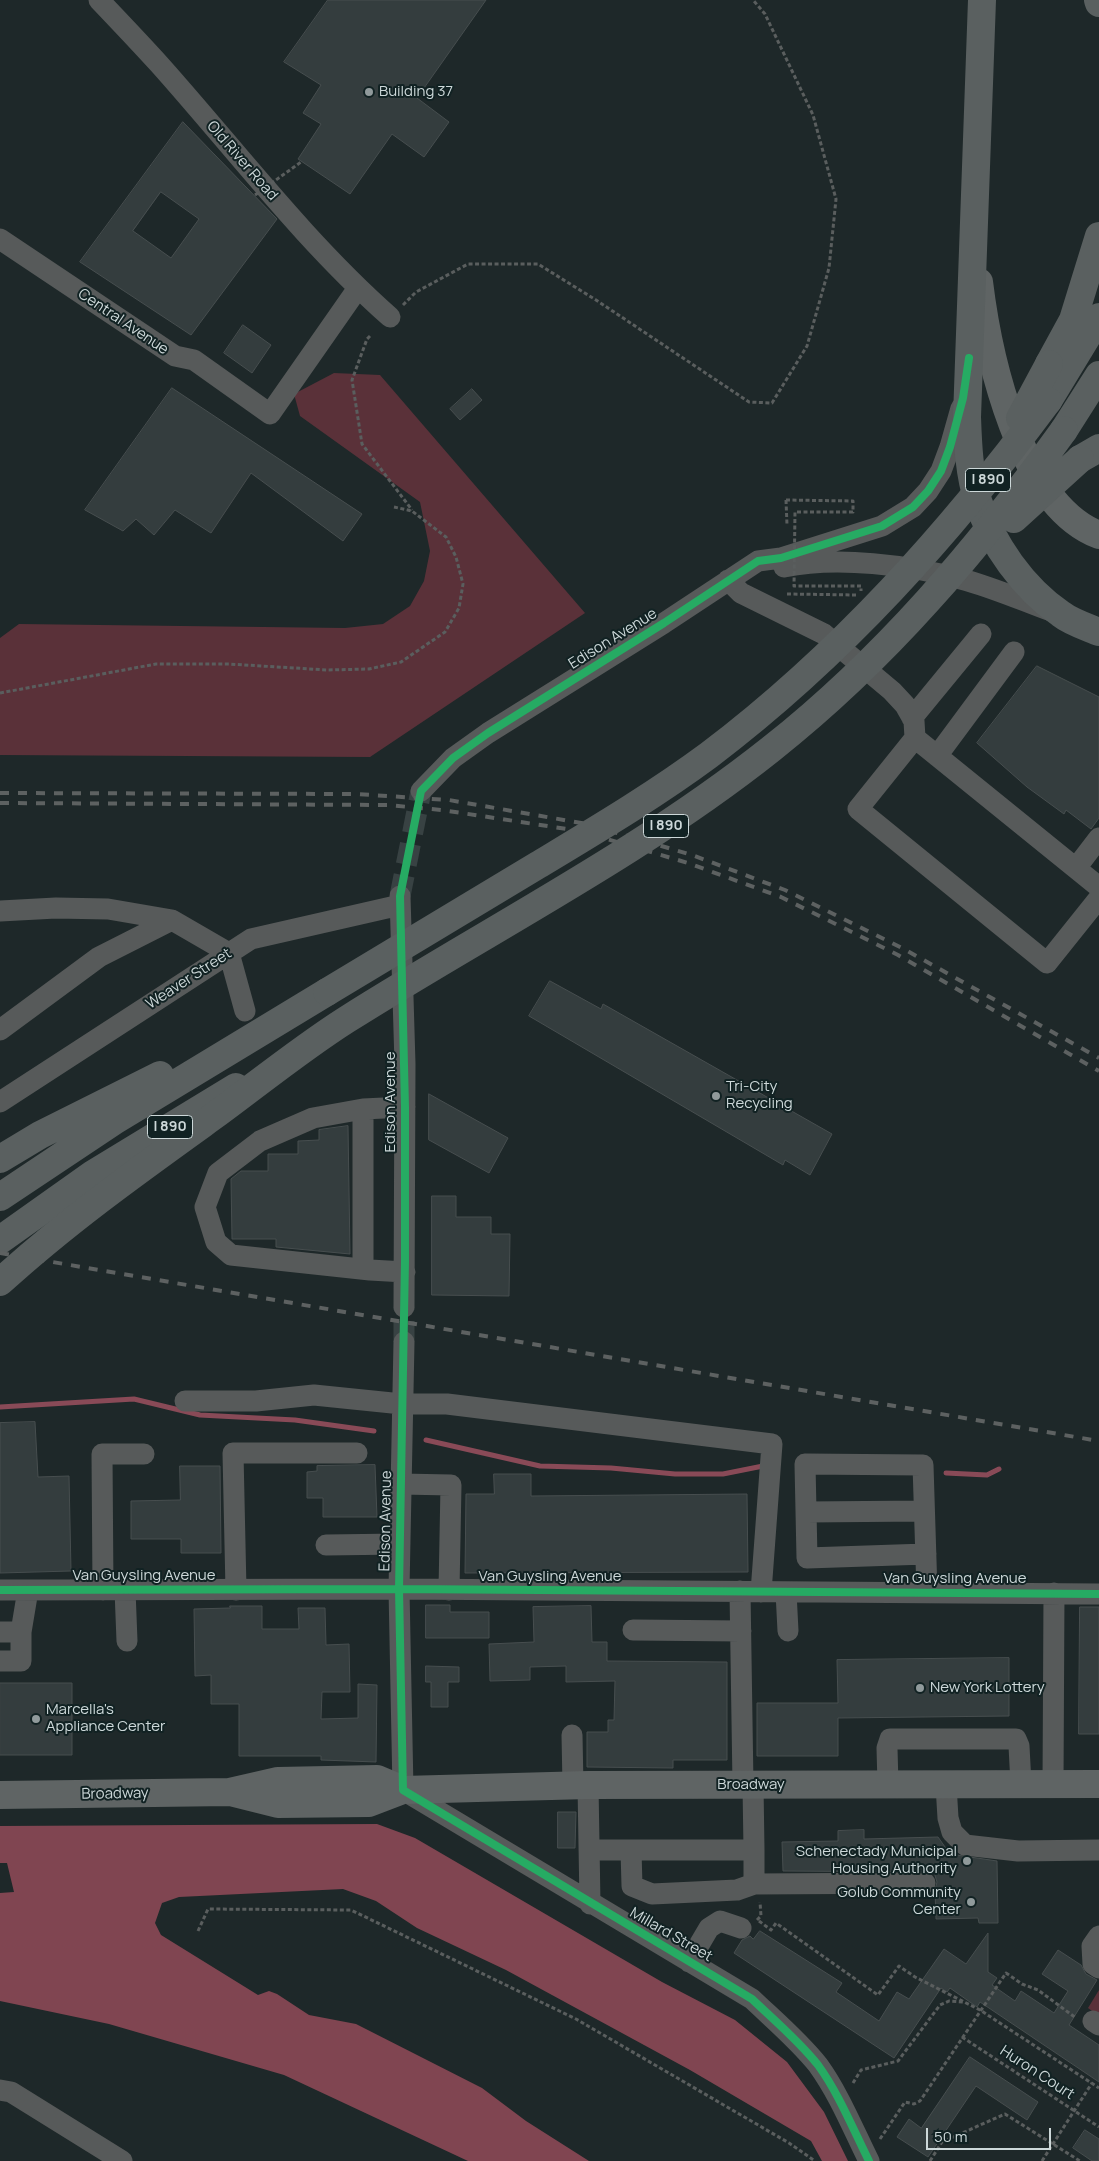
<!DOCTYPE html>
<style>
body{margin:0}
#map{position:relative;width:1099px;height:2161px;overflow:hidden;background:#1e2829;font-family:Manrope,sans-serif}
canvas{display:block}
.scale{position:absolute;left:926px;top:2128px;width:125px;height:22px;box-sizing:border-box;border:2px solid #cdd8d9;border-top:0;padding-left:6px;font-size:15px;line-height:18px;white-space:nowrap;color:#cdd8d9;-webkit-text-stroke:4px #112223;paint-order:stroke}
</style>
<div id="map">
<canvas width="1099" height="2161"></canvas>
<div class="scale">50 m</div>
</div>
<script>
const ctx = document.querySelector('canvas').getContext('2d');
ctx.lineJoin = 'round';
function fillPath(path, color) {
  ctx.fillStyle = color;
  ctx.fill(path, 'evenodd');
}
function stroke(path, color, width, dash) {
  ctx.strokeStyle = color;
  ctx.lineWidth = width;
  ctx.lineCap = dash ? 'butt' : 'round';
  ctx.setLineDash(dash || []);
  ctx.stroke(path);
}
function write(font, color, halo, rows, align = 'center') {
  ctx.font = font + ' Manrope,sans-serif';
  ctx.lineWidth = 4;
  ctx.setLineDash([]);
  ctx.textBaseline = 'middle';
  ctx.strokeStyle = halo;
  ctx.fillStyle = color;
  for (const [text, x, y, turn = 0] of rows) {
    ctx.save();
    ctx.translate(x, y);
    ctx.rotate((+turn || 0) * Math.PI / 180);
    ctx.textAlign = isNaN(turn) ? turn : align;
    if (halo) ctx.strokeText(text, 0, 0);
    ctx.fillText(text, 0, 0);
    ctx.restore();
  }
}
fillPath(new Path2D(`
 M 334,373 L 380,375 L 585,613 L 370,757 L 0,755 L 0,638 L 19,624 L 345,628 L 383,624 L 410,606 L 424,581 L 430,551 L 420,502 L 300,416 L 294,394 Z
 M 1099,1990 L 1099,2016 L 1088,2008 Z`), '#5a3139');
fillPath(new Path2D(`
 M 377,1824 L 415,1838 L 662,1982 L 735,2020 L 787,2062 L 824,2112 L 848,2161 L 822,2161 L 811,2141 L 690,2070 L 506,1970 L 417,1928 L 376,1901 L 343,1889 L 179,1897 L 162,1903 L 155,1923 L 161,1935 L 258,1995 L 269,1991 L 277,1994 L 309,2015 L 356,2024 L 482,2088 L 526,2121 L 589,2161 L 468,2161 L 284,2075 L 109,2024 L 0,2001 L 0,1893 L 14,1892 L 7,1863 L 0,1863 L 0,1826 Z`), '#804551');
stroke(new Path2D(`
 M 0,1407 L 134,1399 L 200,1415 L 295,1420 L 374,1431
 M 426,1440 L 540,1466 L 611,1468 L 675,1474 L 723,1474 L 763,1466
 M 946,1473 L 987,1475 L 999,1469`), '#894a57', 5);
const building = new Path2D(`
 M 328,0 L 486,0 L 417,98 L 449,122 L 424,157 L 392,134 L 350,194 L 298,159 L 321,124 L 303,113 L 321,85 L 284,62 Z
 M 183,122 L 277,219 L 191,335 L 80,262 ZM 161,192 L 199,219 L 171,258 L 133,231 Z
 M 243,325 L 271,345 L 252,373 L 224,353 Z
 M 172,388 L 362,514 L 343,541 L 251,473 L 211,533 L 175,510 L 154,535 L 136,519 L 123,531 L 85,510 Z
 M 472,389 L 482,400 L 460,420 L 450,409 Z
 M 1037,666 L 1099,697 L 1099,818 L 1091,829 L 1066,810 L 1064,814 L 1027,787 L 977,743 Z
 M 550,981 L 601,1009 L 603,1004 L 832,1134 L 810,1175 L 785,1160 L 783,1165 L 529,1016 Z
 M 429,1094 L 508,1138 L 489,1173 L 429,1140 Z
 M 348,1126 L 350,1254 L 276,1247 L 276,1239 L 232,1239 L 231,1179 L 241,1171 L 268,1171 L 268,1154 L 298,1154 L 298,1141 L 319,1140 L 319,1130 Z
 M 432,1196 L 456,1196 L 456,1217 L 491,1217 L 491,1234 L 510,1234 L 509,1296 L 432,1295 Z
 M 35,1422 L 38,1477 L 69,1476 L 71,1571 L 0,1573 L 0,1423 Z
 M 375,1465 L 377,1517 L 323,1517 L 323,1498 L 307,1498 L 307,1472 L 317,1471 L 317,1466 Z
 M 180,1466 L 220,1466 L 221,1553 L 181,1553 L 181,1539 L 131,1539 L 131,1501 L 180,1500 Z
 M 494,1474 L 531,1474 L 531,1496 L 747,1494 L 748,1572 L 465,1573 L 466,1494 L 494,1494 Z
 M 426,1605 L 450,1605 L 450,1612 L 489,1612 L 489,1638 L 426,1638 Z
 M 230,1606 L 262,1606 L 262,1629 L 299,1629 L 298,1608 L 325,1608 L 326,1645 L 349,1644 L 350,1692 L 322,1692 L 321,1719 L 358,1718 L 358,1684 L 377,1685 L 376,1762 L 321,1760 L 321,1756 L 239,1756 L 239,1704 L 211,1704 L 211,1675 L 195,1676 L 194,1609 L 230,1608 Z
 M 591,1606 L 592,1642 L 607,1642 L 607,1661 L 727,1662 L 727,1760 L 673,1760 L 673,1768 L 587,1767 L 587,1732 L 608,1732 L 608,1720 L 614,1720 L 615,1681 L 566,1682 L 566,1666 L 530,1667 L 530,1680 L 490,1681 L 489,1644 L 534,1642 L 533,1607 Z
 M 1080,1607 L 1099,1607 L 1099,1734 L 1079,1734 Z
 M 1009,1658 L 1009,1716 L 838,1718 L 838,1756 L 757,1756 L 757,1703 L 838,1703 L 837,1660 Z
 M 426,1666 L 459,1667 L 459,1682 L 448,1682 L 448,1707 L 431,1707 L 431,1682 L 426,1682 Z
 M 0,1683 L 72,1683 L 72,1755 L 0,1755 Z
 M 558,1812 L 576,1812 L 575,1848 L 558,1848 Z
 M 864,1830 L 864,1839 L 938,1837 L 950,1854 L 997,1861 L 998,1923 L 979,1923 L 978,1918 L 936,1919 L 935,1890 L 937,1882 L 934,1872 L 783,1871 L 782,1842 L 838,1841 L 838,1831 Z
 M 760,1931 L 842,1983 L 836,1992 L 879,2021 L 897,1992 L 909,1999 L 944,1949 L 966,1964 L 988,1933 L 988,1972 L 997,1978 L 992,1985 L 1015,2001 L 1021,1991 L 1054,2013 L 1068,1991 L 1042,1974 L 1058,1950 L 1081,1965 L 1086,1974 L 1097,1980 L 1069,2025 L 1099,2045 L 1099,2082 L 980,2002 L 977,2007 L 950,1988 L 947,1992 L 941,1988 L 894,2058 L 734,1953 L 742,1940 L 750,1936 L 753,1939 Z
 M 970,2057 L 1038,2102 L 1027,2120 L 976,2086 L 928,2157 L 897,2137 L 909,2119 L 921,2128 Z
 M 1085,2130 L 1099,2139 L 1099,2161 L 1092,2161 L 1073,2148 Z`);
fillPath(building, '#343d3e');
stroke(building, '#474e4f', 1);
stroke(new Path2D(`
 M 400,896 L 421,791
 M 404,1342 L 404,1307`), '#384243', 21, [21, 11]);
stroke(new Path2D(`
 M 403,305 L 416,292 L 468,264 L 538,264 L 596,300 L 749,402 L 772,403 L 807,346 L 829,268 L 836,199 L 813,115 L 765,14 L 753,0
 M 370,336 L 367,339 L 352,380 L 362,444 L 412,510
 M 786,500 L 787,525
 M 0,693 L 156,664 L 229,664 L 327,670 L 369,669 L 401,662 L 445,632 L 459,608 L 463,584 L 456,557 L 446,537 L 412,511 L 394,507
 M 757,1920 L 761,1916 L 760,1902
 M 759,1921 L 771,1930 L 776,1923 L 878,1995 L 899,1966 L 915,1977 L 980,2010 L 1099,2088
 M 198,1931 L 208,1909 L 351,1910 L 576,2019 L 789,2143 L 815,2161
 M 962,2037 L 1099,2127
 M 853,2083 L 861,2070 L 898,2061 L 940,2005 L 949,2001 L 964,2002
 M 880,2139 L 905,2102 L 914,2104 L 920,2101 L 1006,1973 L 1022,1984 L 1038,1990 L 1076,2018
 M 930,2161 L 942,2142 L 1005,2114 L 1080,2161
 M 1042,2161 L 1092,2083`), '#5a5e5e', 3, [4, 2.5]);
stroke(new Path2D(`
 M 99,0 C 119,21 139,42 159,64 C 235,149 304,241 390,317
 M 0,239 L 175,356 L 194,360 L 270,414 L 358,288
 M 784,567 C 837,556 909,565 961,579 C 992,587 1021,600 1051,611
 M 728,580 L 741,593 L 824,634 L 892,691 L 905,705 L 914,721 L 915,738
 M 912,718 L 981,634
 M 937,756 L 1014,652
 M 421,791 L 453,758 L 488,733 L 664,623 L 758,561 L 781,558 L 882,526 L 913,507 L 928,491 L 941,471 L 950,447 L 961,408
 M 1076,868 L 1099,838
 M 1099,887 L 915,738 L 858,809 L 1047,963 L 1099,898
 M 400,896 L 405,1064 L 404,1307
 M 0,911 L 56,908 L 108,909 L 172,920 L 229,953 L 245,1011
 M 0,1030 L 99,957 L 172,920
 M 0,1102 L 251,939 L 400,905
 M 363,1109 L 363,1269
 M 405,1272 L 370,1270 L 231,1255 L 216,1242 L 205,1207 L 218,1173 L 260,1141 L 313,1118 L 363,1109 L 405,1107
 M 404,1342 L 399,1589 L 403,1790 L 752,1999 C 774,2020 799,2041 818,2065 C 839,2094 853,2129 869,2161
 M 185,1401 L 256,1401 L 314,1395 L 402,1404 L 447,1404 L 772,1444 L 761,1592
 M 401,1484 L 451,1485 L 449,1590
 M 806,1512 L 924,1511
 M 326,1545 L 400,1544
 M 926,1554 L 807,1558 L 805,1464 L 923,1465 L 927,1592
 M 0,1590 L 399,1589 L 1099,1594
 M 103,1590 L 102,1454 L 144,1454
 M 125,1590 L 127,1641
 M 236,1590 L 233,1453 L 357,1453
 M 740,1591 L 743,1785
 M 786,1592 L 788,1631
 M 633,1630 L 741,1631
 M 0,1632 L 21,1632 L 28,1590
 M 0,1661 L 21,1661 L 21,1632
 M 572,1735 L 573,1786
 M 1053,1784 L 1054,1593
 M 588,1785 L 590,1904
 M 888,1785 L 887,1748 L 890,1739 L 1016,1739 L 1019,1746 L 1021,1784
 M 946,1785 L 948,1818 L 952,1832 L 965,1845 L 1018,1851 L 1099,1850
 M 589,1850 L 754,1850 L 753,1785
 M 631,1850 L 632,1886 L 652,1894 L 737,1890 L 754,1884
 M 754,1850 L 754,1884 L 925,1883
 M 1099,1936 L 1092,1946 L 1093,1964 L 1099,1968
 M 689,1962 L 709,1928 L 720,1921 L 741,1928
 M 1093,2021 L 1099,2025
 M 0,2090 L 11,2092 L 122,2161`), '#575a5a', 21);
stroke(new Path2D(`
 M 979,282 C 988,356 1020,505 1099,535
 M 230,1792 L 278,1804 L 369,1803 L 403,1790 L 588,1785 L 1099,1784
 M 0,1795 L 230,1792 L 278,1781 L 377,1779 L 403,1790`), '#5f6464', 28);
stroke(new Path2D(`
 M 982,0 L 967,417 C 968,445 969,474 978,501 C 992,544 1023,588 1061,614 C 1071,622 1087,627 1099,632
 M 1098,0 L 1099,3
 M 1049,364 L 1073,320 L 1099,236
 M 1048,401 L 1099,317
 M 1064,430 L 1099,375
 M 1080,459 L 1099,448
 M 0,1159 L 40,1135 L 160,1075
 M 0,1197 L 114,1121 L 327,992
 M 0,1240 L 93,1174 L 236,1087`), '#5a6060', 28);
stroke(new Path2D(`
 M 0,793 L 356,794 L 449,800 L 587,824 L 692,855 L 785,890 L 902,948 L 1099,1058
 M 0,803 L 387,805 L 442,810 L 580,831 L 688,863 L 781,897 L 898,955 L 1099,1071
 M 0,1253 L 1099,1441`), '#5d6161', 4, [9, 9]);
stroke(new Path2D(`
 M 255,195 L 301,162
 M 786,500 L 853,501 L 853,512 L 795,512 L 794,586 L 861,586 L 861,591
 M 787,594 L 857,595`), '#5a5e5e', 3, [4, 2.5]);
stroke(new Path2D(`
 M 1020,418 L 1049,364
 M 1014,519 L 1080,459
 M 327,992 C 397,950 468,907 538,865 C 596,830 655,795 709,755 C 841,655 950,533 1048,401
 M 0,1282 C 68,1220 143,1167 218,1113 C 260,1082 302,1048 346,1020 C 488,930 639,854 771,749 C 885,659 979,548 1064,430`), '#5a6060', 28);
stroke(new Path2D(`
 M 0,1590 L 399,1589 L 1099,1594
 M 869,2161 C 853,2129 839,2094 818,2065 C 799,2041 774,2020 752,1999 L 403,1790 L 399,1589 L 405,1261 L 405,1107 L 400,896 L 421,791 L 453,758 L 488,733 L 664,623 L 758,561 L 781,558 L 882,526 L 913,507 L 928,491 L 941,471 L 950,447 L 963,398 L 969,358`), '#26ab63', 8);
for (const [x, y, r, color] of [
 [369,92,5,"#909a9b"],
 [716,1096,5,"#909a9b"],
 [920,1688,5,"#909a9b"],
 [36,1719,5,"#909a9b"],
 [967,1861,5,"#909a9b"],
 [971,1902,5,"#909a9b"]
]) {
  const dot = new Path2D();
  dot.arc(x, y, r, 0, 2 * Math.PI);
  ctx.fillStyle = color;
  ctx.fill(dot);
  stroke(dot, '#112223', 2);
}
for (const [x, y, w] of [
 [988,480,45],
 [666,826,45],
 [170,1127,45]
]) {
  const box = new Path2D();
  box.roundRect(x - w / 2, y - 11.5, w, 23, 4);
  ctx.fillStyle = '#112223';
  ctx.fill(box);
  stroke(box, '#cdd8d9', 1);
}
write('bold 14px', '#cdd8d9', null, [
 ["I 890",988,480],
 ["I 890",666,826],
 ["I 890",170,1127]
]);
write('15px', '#cdd8d9', '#112223', [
 ["Building 37",379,92],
 ["Tri-City",726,1087],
 ["Recycling",726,1104],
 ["New York Lottery",930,1688],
 ["Marcella's",46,1710],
 ["Appliance Center",46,1727],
 ["Schenectady Municipal",957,1852,"right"],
 ["Housing Authority",957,1869,"right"],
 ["Golub Community",961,1893,"right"],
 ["Center",961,1910,"right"]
], 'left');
write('15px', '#cdd8d9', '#112223', [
 ["Old River Road",242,161,49],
 ["Central Avenue",123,322,34],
 ["Edison Avenue",613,639,-32],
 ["Weaver Street",189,979,-33],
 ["Edison Avenue",391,1102,-90],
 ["Edison Avenue",386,1521,-89],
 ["Van Guysling Avenue",144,1576],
 ["Van Guysling Avenue",550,1577],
 ["Van Guysling Avenue",955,1579],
 ["Broadway",751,1785],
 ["Broadway",115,1794,-1],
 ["Millard Street",671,1935,30],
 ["Huron Court",1037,2073,33]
]);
</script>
